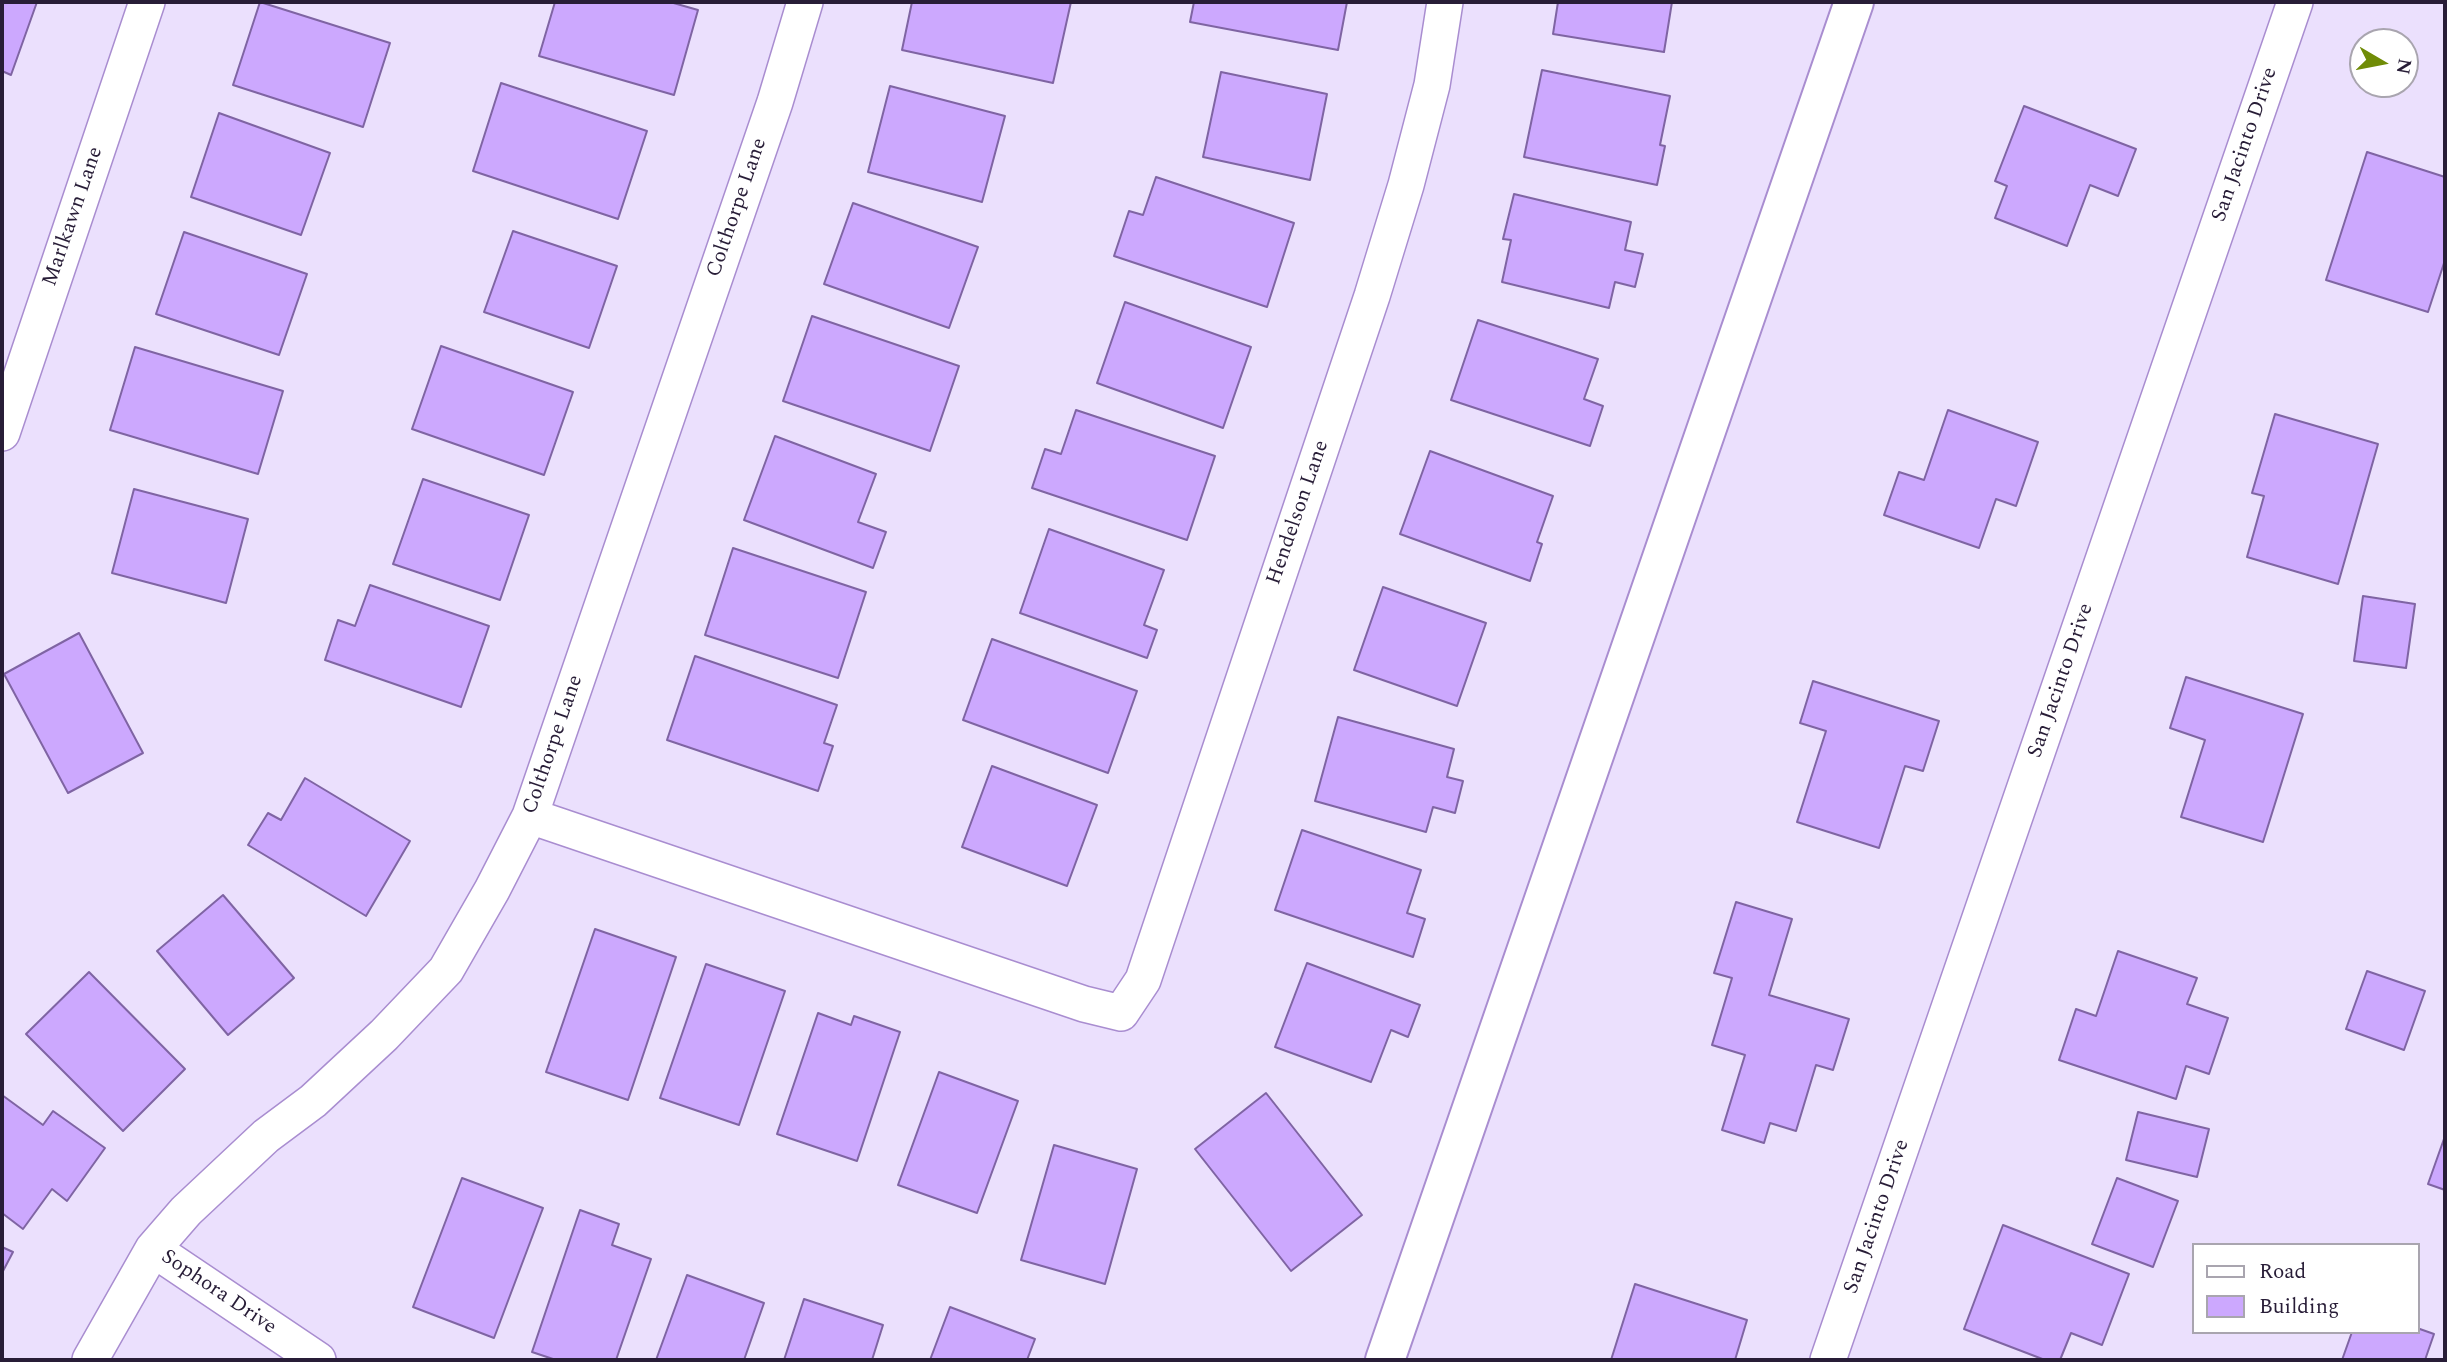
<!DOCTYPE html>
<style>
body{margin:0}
#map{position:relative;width:2447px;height:1362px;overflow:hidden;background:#ebe0fd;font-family:Spectral,serif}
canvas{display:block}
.frame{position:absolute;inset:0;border:4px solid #281d37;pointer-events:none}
.legend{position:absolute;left:2192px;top:1243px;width:228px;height:91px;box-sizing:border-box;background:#fff;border:2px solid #a9a5af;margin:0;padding:9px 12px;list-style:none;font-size:21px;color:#281d37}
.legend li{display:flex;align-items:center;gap:14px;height:35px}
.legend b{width:35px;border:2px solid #a9a5af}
.north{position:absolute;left:2349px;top:28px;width:70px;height:70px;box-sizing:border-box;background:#fff;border:2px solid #a9a5af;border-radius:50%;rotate:100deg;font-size:19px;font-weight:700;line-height:28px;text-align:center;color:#281d37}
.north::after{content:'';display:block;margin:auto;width:24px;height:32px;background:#708c07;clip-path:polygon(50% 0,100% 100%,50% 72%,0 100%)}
</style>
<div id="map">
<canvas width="2447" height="1362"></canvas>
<div class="frame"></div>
<ul class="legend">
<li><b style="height:9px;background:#fff"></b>Road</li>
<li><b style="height:19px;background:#cca8fe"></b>Building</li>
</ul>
<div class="north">N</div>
</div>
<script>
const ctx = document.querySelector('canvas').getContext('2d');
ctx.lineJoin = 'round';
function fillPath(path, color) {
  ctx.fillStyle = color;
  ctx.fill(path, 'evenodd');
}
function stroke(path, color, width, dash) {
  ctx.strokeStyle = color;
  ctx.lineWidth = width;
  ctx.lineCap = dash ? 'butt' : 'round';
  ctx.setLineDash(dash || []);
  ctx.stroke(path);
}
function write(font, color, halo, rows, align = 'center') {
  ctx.font = font + ' Spectral,serif';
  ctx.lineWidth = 7;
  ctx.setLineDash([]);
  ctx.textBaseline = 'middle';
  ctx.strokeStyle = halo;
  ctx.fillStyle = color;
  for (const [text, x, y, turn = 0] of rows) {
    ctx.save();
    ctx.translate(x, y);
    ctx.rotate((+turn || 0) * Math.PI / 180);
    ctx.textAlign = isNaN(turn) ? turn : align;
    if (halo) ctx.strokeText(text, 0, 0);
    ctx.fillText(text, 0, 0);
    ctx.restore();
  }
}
const building = new Path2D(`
 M 2,2 L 37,2 L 11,75 L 2,71 Z
 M 260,2 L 390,43 L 363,127 L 233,85 Z
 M 555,2 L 670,2 L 698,10 L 674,95 L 539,56 Z
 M 912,2 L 1071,2 L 1053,83 L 902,50 Z
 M 1194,2 L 1347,2 L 1338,50 L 1190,22 Z
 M 1558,2 L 1672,2 L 1664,52 L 1553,34 Z
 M 1542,70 L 1670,96 L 1660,145 L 1665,146 L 1657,185 L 1524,157 Z
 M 1221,72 L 1327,94 L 1310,180 L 1203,157 Z
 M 501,83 L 647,131 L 618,219 L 473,171 Z
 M 890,86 L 1005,116 L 982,202 L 868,172 Z
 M 2024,106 L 2136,149 L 2118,196 L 2090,185 L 2067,246 L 1995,218 L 2007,186 L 1995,181 Z
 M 219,113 L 330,153 L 301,235 L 191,197 Z
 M 2367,152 L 2445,177 L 2445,260 L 2428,312 L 2326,280 Z
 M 1156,177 L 1294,223 L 1267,307 L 1114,256 L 1129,211 L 1143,215 Z
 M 1514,194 L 1631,222 L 1625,250 L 1643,254 L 1635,287 L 1615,282 L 1609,308 L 1502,282 L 1511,240 L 1503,239 Z
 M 853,203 L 978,247 L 949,328 L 824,284 Z
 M 513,231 L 617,266 L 589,348 L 484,312 Z
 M 184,232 L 307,274 L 279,355 L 156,314 Z
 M 1125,302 L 1251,347 L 1223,428 L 1097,383 Z
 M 812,316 L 959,366 L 930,451 L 783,401 Z
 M 1478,320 L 1598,359 L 1584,399 L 1603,406 L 1590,446 L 1451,400 Z
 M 441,346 L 573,392 L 544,475 L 412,429 Z
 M 135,347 L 283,391 L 258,474 L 110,430 Z
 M 1076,410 L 1215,456 L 1187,540 L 1032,488 L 1045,449 L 1061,454 Z
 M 1948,410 L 2038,442 L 2016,506 L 1996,499 L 1979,548 L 1884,515 L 1899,472 L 1924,480 Z
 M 2275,414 L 2378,444 L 2338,584 L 2247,557 L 2264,496 L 2252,493 Z
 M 775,436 L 876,474 L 858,522 L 886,532 L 873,568 L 744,520 Z
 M 1430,451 L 1553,496 L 1537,542 L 1542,544 L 1530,581 L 1400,534 Z
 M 423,479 L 529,515 L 500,600 L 393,564 Z
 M 134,489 L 248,519 L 226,603 L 112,573 Z
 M 1049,529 L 1164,570 L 1144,625 L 1157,630 L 1147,658 L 1020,613 Z
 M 733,548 L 866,592 L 838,678 L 705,635 Z
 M 370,585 L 489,626 L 461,707 L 325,660 L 338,620 L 355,626 Z
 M 1383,587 L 1486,623 L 1457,706 L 1354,670 Z
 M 2363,596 L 2415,604 L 2406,668 L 2354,661 Z
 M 79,633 L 143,753 L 68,793 L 4,674 Z
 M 992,639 L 1137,691 L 1108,773 L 963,720 Z
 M 695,656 L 837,705 L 824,743 L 833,746 L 818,791 L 667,740 Z
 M 2186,677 L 2303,714 L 2263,842 L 2181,817 L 2205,740 L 2170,728 Z
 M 1813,681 L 1939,721 L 1923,771 L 1905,766 L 1879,848 L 1797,822 L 1826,731 L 1800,723 Z
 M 1338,717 L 1454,749 L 1447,777 L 1463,781 L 1455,813 L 1433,807 L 1426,832 L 1315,801 Z
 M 992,766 L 1097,805 L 1067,886 L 962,847 Z
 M 305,778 L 410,841 L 366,916 L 248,845 L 268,813 L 281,820 Z
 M 1302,830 L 1421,870 L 1407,913 L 1425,919 L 1413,957 L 1275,910 Z
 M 223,895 L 294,978 L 228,1035 L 157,951 Z
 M 1736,902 L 1792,919 L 1769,995 L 1849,1019 L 1833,1070 L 1816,1065 L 1796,1131 L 1770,1123 L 1764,1143 L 1722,1130 L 1745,1055 L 1712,1045 L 1732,978 L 1714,973 Z
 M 595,929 L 676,957 L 628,1100 L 546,1072 Z
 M 2118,951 L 2197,978 L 2187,1004 L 2228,1018 L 2209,1074 L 2186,1066 L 2176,1099 L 2059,1060 L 2076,1009 L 2096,1016 Z
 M 1307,963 L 1420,1005 L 1408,1037 L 1391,1030 L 1371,1082 L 1275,1047 Z
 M 706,964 L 785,991 L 739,1125 L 660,1098 Z
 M 2367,971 L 2425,991 L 2404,1050 L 2346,1029 Z
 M 89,972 L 185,1069 L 123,1131 L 26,1034 Z
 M 818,1013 L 851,1025 L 854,1016 L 900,1032 L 857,1161 L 777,1134 Z
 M 939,1072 L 1018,1101 L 977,1213 L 898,1185 Z
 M 1266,1093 L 1362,1215 L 1291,1271 L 1195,1149 Z
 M 2,1095 L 43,1125 L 53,1111 L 105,1148 L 67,1201 L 52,1189 L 23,1229 L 2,1213 Z
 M 2138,1112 L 2209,1129 L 2197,1177 L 2126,1160 Z
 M 2445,1136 L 2445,1190 L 2428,1184 Z
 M 1054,1145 L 1137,1169 L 1105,1284 L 1021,1260 Z
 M 462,1178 L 543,1208 L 494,1338 L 413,1307 Z
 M 2117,1178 L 2178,1201 L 2153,1267 L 2092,1244 Z
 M 580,1210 L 619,1224 L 612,1245 L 651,1259 L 616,1360 L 556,1360 L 532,1352 Z
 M 2003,1225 L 2129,1274 L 2102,1345 L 2071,1333 L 2060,1360 L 2045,1360 L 1964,1329 Z
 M 2,1247 L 13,1252 L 2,1273 Z
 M 687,1275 L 764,1303 L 744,1360 L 656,1360 Z
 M 1635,1284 L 1747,1320 L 1735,1360 L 1611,1360 Z
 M 804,1299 L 883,1325 L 872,1360 L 784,1360 Z
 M 950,1307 L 1035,1339 L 1027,1360 L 930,1360 Z
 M 2417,1328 L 2434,1334 L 2425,1360 L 2342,1360 L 2352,1332 L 2417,1332 Z`);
fillPath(building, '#cca8fe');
stroke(building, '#7f64a3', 2);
const minor = new Path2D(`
 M 2,433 L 147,2
 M 530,816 L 1084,1004 L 1121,1013 L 1143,980 L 1372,296 L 1406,185 L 1432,85 L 1445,2
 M 153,1249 L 318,1360
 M 90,1360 L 153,1249 L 186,1211 L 266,1136 L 313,1101 L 384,1035 L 446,970 L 492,890 L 530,816 L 775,102 L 805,2
 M 1828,1360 L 2295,2`);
const tertiary = new Path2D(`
 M 1385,1360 L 1854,2`);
stroke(minor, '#a98dd0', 38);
stroke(tertiary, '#a98dd0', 42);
stroke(minor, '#fff', 35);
stroke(tertiary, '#fff', 38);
write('21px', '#281d37', '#fff', [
 ["San Jacinto Drive",2246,145,-71],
 ["Colthorpe Lane",738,208,-71],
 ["Marlkawn Lane",74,217,-71],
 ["Hendelson Lane",1299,513,-71],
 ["San Jacinto Drive",2062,681,-71],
 ["Colthorpe Lane",554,745,-71],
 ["San Jacinto Drive",1878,1217,-71],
 ["Sophora Drive",218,1293,34]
]);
</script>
